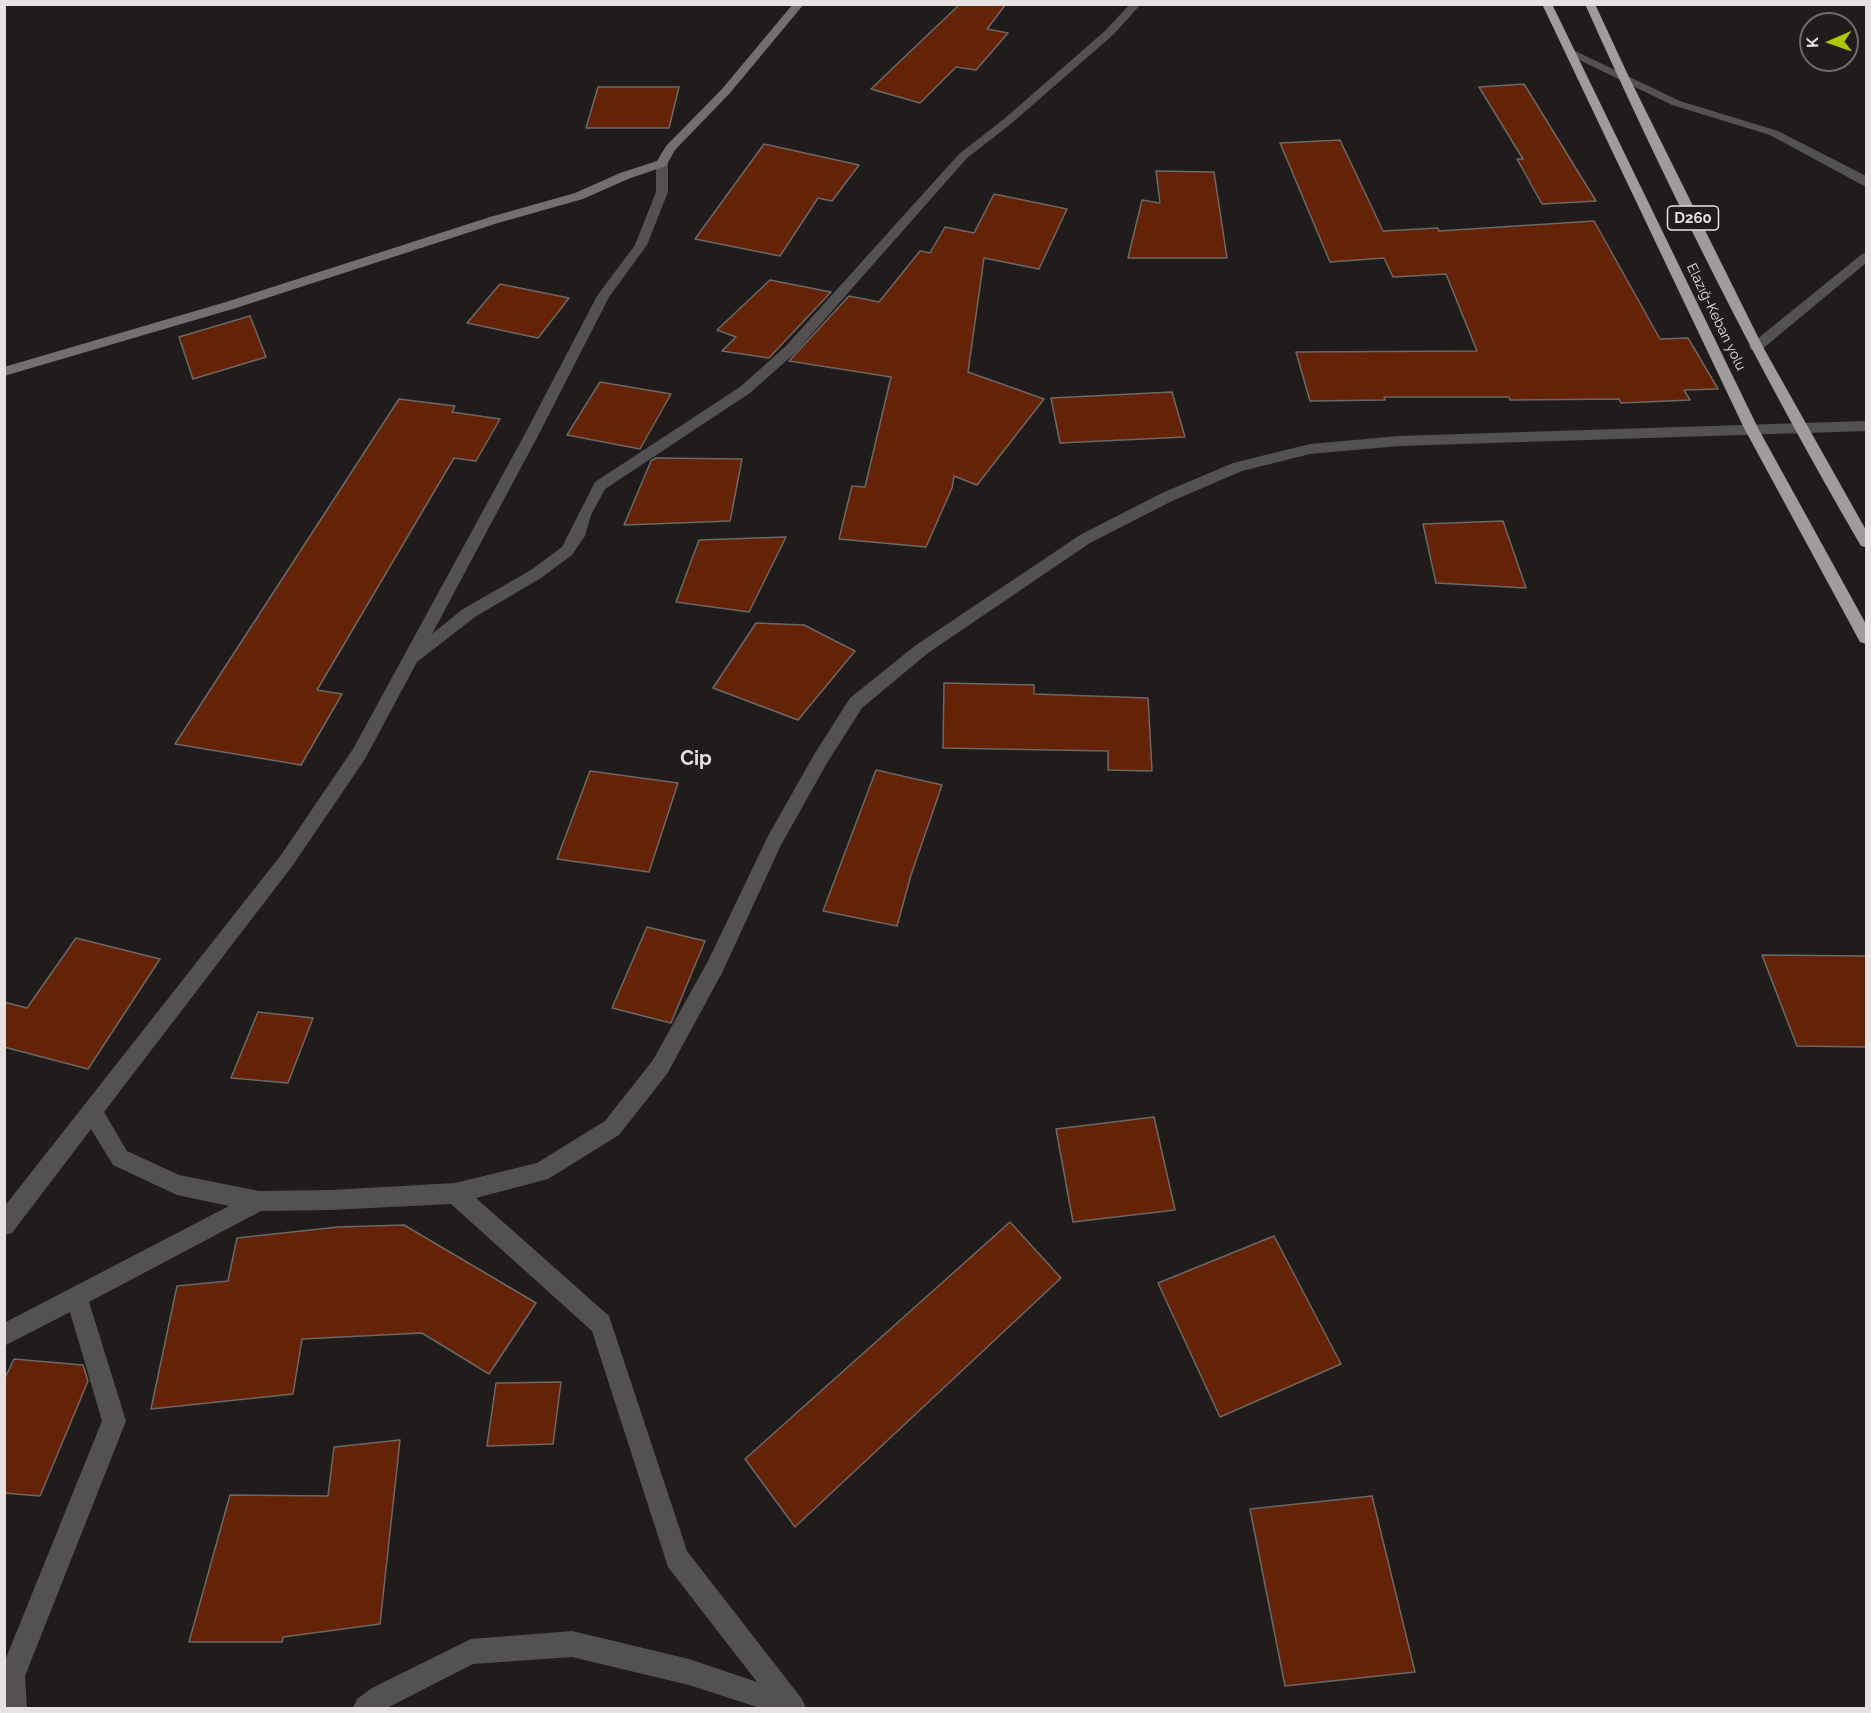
<!DOCTYPE html>
<meta charset="utf-8">
<style>
body{margin:0}
#map{position:relative;width:1871px;height:1713px;overflow:hidden;background:#201c1c;font-family:Raleway,sans-serif}
canvas{display:block}
.frame{position:absolute;inset:0;border:6px solid #e5e2e1;pointer-events:none}
.north{position:absolute;left:1799px;top:12px;width:60px;height:60px;box-sizing:border-box;background:#201c1c;border:2px solid #6f6b6b;border-radius:50%;rotate:268deg;font-size:16px;font-weight:700;line-height:24px;text-align:center;color:#e5e2e1}
.north::after{content:'';display:block;margin:auto;width:21px;height:27px;background:#afc507;clip-path:polygon(50% 0,100% 100%,50% 72%,0 100%)}
</style>
<div id="map">
<canvas width="1871" height="1713"></canvas>
<div class="frame"></div>
<div class="north">K</div>
</div>
<script>
const ctx = document.querySelector('canvas').getContext('2d');
ctx.lineJoin = 'round';
function fillPath(path, color) {
  ctx.fillStyle = color;
  ctx.fill(path, 'evenodd');
}
function stroke(path, color, width, dash) {
  ctx.strokeStyle = color;
  ctx.lineWidth = width;
  ctx.lineCap = dash ? 'butt' : 'round';
  ctx.setLineDash(dash || []);
  ctx.stroke(path);
}
function write(font, color, halo, rows, align = 'center') {
  ctx.font = font + ' Raleway,sans-serif';
  ctx.lineWidth = 6;
  ctx.setLineDash([]);
  ctx.textBaseline = 'middle';
  ctx.strokeStyle = halo;
  ctx.fillStyle = color;
  for (const [text, x, y, turn = 0] of rows) {
    ctx.save();
    ctx.translate(x, y);
    ctx.rotate((+turn || 0) * Math.PI / 180);
    ctx.textAlign = isNaN(turn) ? turn : align;
    if (halo) ctx.strokeText(text, 0, 0);
    ctx.fillText(text, 0, 0);
    ctx.restore();
  }
}
const building = new Path2D(`
 M 960,4 L 1006,4 L 987,29 L 1008,33 L 976,70 L 956,67 L 920,103 L 871,89 Z
 M 1524,84 L 1596,201 L 1542,204 L 1517,159 L 1523,159 L 1479,87 Z
 M 598,87 L 679,87 L 669,128 L 586,128 Z
 M 1340,140 L 1383,231 L 1438,228 L 1439,231 L 1594,221 L 1660,339 L 1688,338 L 1718,389 L 1684,390 L 1690,400 L 1621,403 L 1619,399 L 1510,400 L 1509,397 L 1384,397 L 1385,400 L 1310,401 L 1296,352 L 1477,351 L 1446,274 L 1393,277 L 1384,258 L 1330,262 L 1280,143 Z
 M 764,144 L 859,165 L 832,201 L 818,198 L 780,256 L 695,239 Z
 M 1156,171 L 1214,172 L 1227,258 L 1128,258 L 1142,200 L 1160,203 Z
 M 994,194 L 1067,209 L 1039,269 L 984,258 L 968,372 L 1044,399 L 977,485 L 954,476 L 952,488 L 926,547 L 839,539 L 852,486 L 865,487 L 891,377 L 789,361 L 849,296 L 879,302 L 920,251 L 930,253 L 945,227 L 974,233 Z
 M 770,280 L 831,292 L 769,358 L 722,351 L 736,337 L 717,330 Z
 M 500,284 L 569,298 L 538,338 L 467,323 Z
 M 250,316 L 266,357 L 193,379 L 179,337 Z
 M 600,382 L 671,394 L 640,449 L 567,435 Z
 M 1172,392 L 1185,437 L 1060,443 L 1051,398 Z
 M 399,399 L 455,406 L 452,412 L 500,419 L 476,461 L 454,458 L 317,690 L 342,694 L 301,765 L 175,744 Z
 M 656,458 L 742,459 L 730,521 L 624,525 L 651,461 Z
 M 1503,521 L 1526,588 L 1436,583 L 1423,524 Z
 M 786,537 L 749,612 L 676,602 L 699,540 Z
 M 756,623 L 804,625 L 855,651 L 798,720 L 713,688 Z
 M 944,683 L 1034,685 L 1034,694 L 1148,698 L 1152,771 L 1108,770 L 1108,751 L 943,748 Z
 M 876,770 L 942,785 L 911,875 L 897,926 L 823,911 Z
 M 590,771 L 678,783 L 649,872 L 557,859 Z
 M 647,927 L 705,941 L 671,1023 L 612,1008 Z
 M 76,938 L 160,959 L 88,1069 L 4,1047 L 4,1002 L 27,1008 Z
 M 1762,955 L 1866,956 L 1866,1047 L 1797,1046 Z
 M 258,1012 L 313,1018 L 288,1083 L 231,1078 Z
 M 1154,1117 L 1175,1210 L 1073,1222 L 1056,1129 Z
 M 1010,1222 L 1061,1278 L 795,1527 L 745,1459 Z
 M 404,1225 L 536,1303 L 489,1374 L 422,1333 L 302,1339 L 293,1394 L 151,1409 L 177,1286 L 228,1281 L 237,1238 L 338,1227 Z
 M 1274,1236 L 1341,1364 L 1220,1417 L 1158,1283 Z
 M 14,1359 L 83,1365 L 88,1381 L 40,1496 L 4,1493 L 4,1380 Z
 M 561,1382 L 553,1444 L 487,1446 L 496,1383 Z
 M 400,1440 L 380,1624 L 283,1637 L 282,1642 L 189,1642 L 230,1495 L 328,1496 L 334,1447 Z
 M 1372,1496 L 1415,1672 L 1285,1686 L 1250,1509 Z`);
fillPath(building, '#642206');
stroke(building, '#6d6866', 1.5);
fillPath(new Path2D(`
 M 1571,49 L 1680,101 L 1778,131 L 1866,176 L 1866,187 L 1770,135 L 1672,105 L 1567,54 L 1567,50 Z
 M 1866,253 L 1866,263 L 1761,350 L 1751,350 L 1749,347 L 1751,344 L 1862,254 Z`), '#545152');
fillPath(new Path2D(`
 M 1130,4 L 1141,4 L 1114,34 L 1012,123 L 967,158 L 795,353 L 750,393 L 605,489 L 591,515 L 585,536 L 572,555 L 541,578 L 475,617 L 417,662 L 365,759 L 293,865 L 104,1112 L 127,1151 L 179,1175 L 259,1191 L 330,1190 L 455,1183 L 537,1163 L 605,1121 L 653,1060 L 708,961 L 768,836 L 815,753 L 850,698 L 916,645 L 1080,535 L 1162,493 L 1233,463 L 1310,444 L 1399,436 L 1866,421 L 1866,431 L 1399,446 L 1310,454 L 1242,471 L 1172,501 L 1090,543 L 928,653 L 862,708 L 827,763 L 781,845 L 722,973 L 667,1074 L 619,1135 L 548,1179 L 476,1198 L 609,1316 L 687,1551 L 802,1699 L 806,1708 L 760,1708 L 689,1685 L 572,1657 L 473,1664 L 387,1708 L 353,1708 L 357,1699 L 372,1688 L 471,1639 L 572,1631 L 689,1659 L 757,1682 L 668,1567 L 592,1331 L 451,1204 L 330,1210 L 261,1211 L 89,1302 L 126,1421 L 25,1676 L 27,1708 L 4,1708 L 4,1663 L 102,1421 L 70,1312 L 4,1346 L 4,1323 L 229,1206 L 177,1195 L 113,1165 L 91,1129 L 12,1233 L 4,1235 L 4,1207 L 281,855 L 353,749 L 526,432 L 597,296 L 635,245 L 656,192 L 656,163 L 662,159 L 668,163 L 668,192 L 647,245 L 609,297 L 540,432 L 432,634 L 463,609 L 531,570 L 562,547 L 595,482 L 740,387 L 785,347 L 959,154 L 1004,119 L 1106,30 Z`), '#545152');
fillPath(new Path2D(`
 M 793,4 L 804,4 L 730,93 L 675,150 L 666,166 L 628,179 L 583,199 L 498,223 L 236,308 L 4,376 L 4,367 L 226,302 L 490,217 L 575,193 L 620,173 L 657,161 L 666,146 L 722,89 Z`), '#736f70');
fillPath(new Path2D(`
 M 1542,4 L 1552,4 L 1758,428 L 1866,624 L 1866,644 L 1860,642 L 1744,428 Z
 M 1585,4 L 1595,4 L 1628,75 L 1763,347 L 1866,530 L 1866,547 L 1861,546 C 1759,371 1668,189 1585,4 Z`), '#a09b9c');
write('14px', '#e5e2e1', '#201c1c', [
 ["Elazığ-Keban yolu",1716,317,64]
]);
for (const [x, y, w] of [
 [1693,218,51]
]) {
  const box = new Path2D();
  box.roundRect(x - w / 2, y - 12, w, 24, 4.5);
  ctx.fillStyle = '#201c1c';
  ctx.fill(box);
  stroke(box, '#e5e2e1', 1.5);
}
write('bold 15px', '#e5e2e1', null, [
 ["D260",1693,218]
]);
write('bold 20px', '#e5e2e1', '#201c1c', [
 ["Cip",696,759]
]);
</script>
